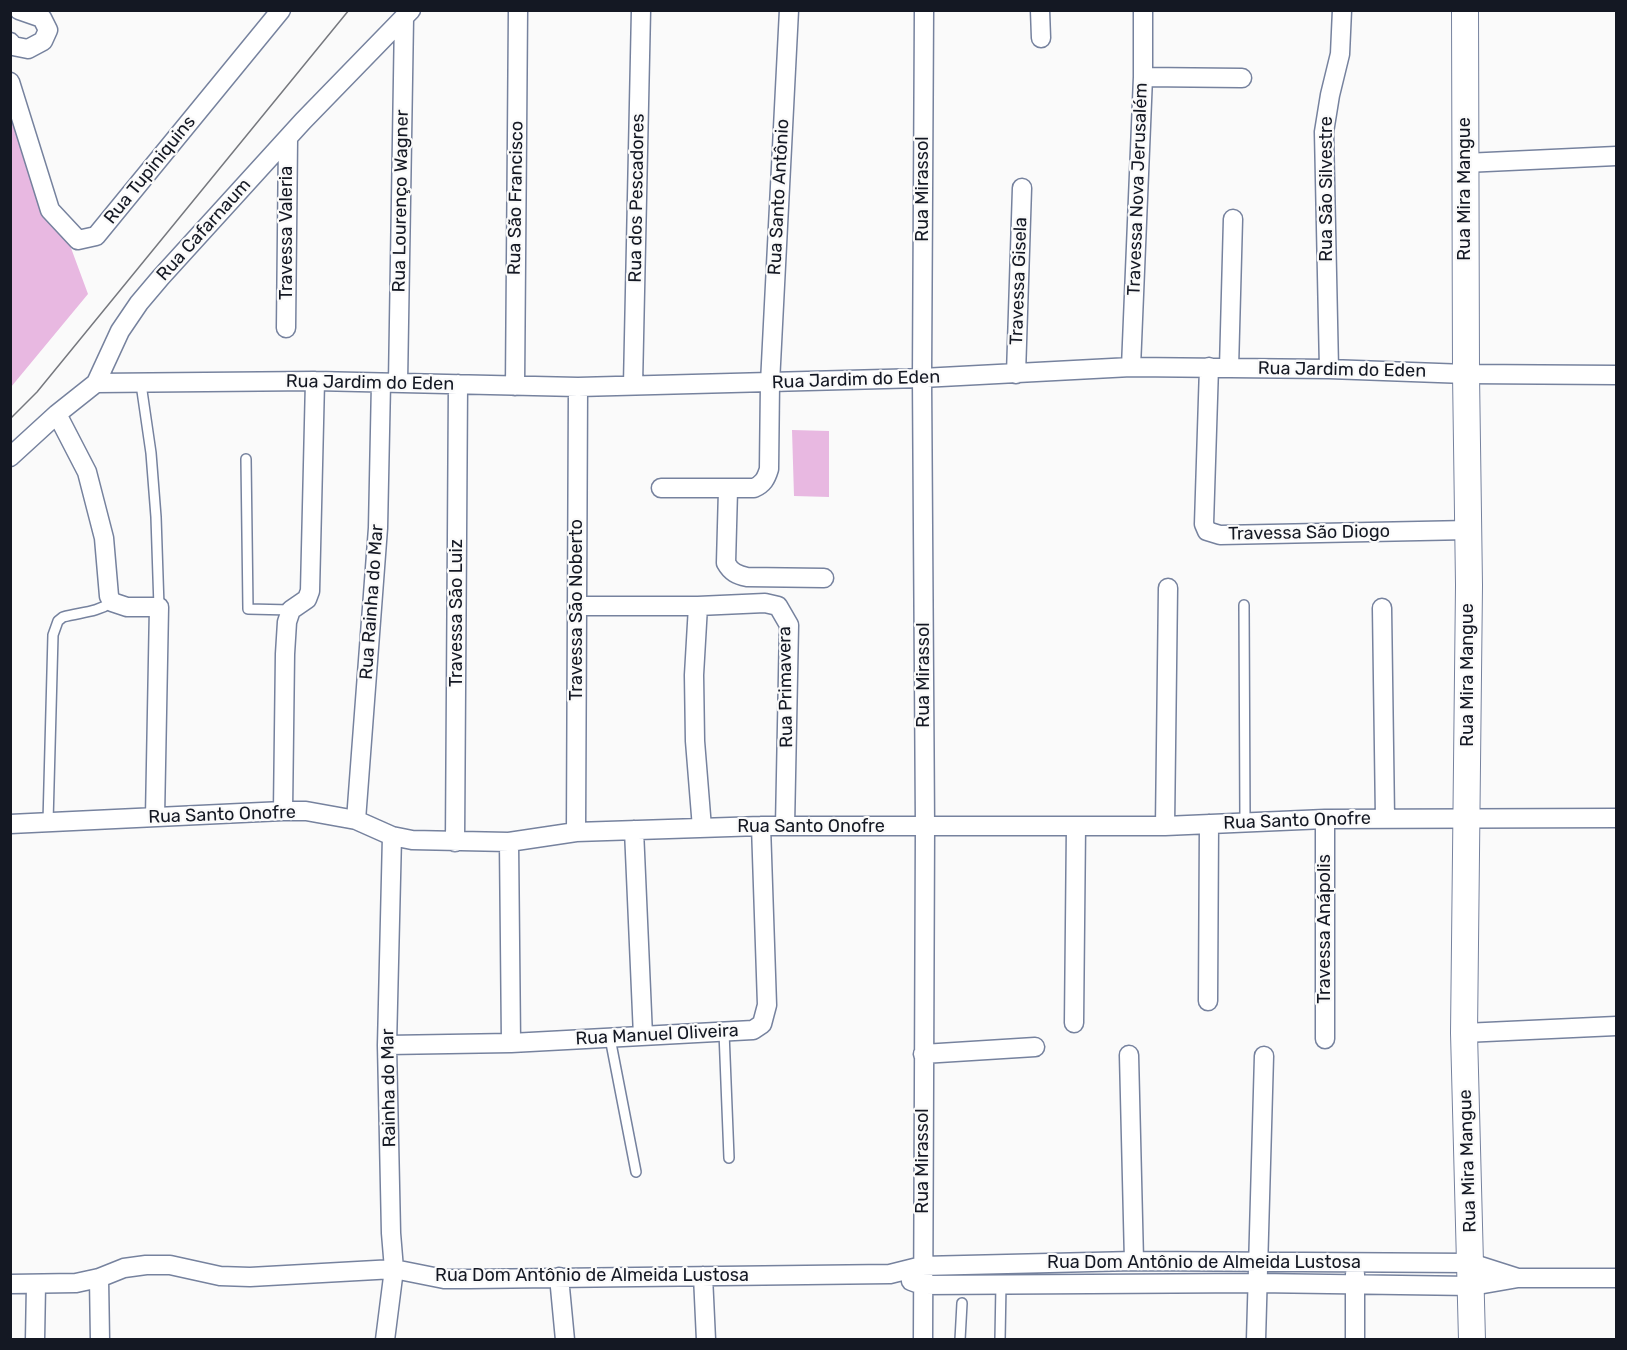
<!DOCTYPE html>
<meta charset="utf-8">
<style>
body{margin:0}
#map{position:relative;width:1627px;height:1350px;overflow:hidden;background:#fafafa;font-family:Rubik,sans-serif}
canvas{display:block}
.frame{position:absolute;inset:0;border:12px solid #141823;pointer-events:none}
</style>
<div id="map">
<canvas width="1627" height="1350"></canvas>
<div class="frame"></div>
</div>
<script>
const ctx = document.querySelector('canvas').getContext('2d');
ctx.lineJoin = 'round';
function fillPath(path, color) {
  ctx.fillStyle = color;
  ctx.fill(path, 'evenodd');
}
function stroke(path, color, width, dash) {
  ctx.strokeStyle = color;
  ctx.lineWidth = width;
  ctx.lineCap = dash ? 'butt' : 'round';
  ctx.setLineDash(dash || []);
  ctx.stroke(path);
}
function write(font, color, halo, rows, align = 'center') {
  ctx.font = font + ' Rubik,sans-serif';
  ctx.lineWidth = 4.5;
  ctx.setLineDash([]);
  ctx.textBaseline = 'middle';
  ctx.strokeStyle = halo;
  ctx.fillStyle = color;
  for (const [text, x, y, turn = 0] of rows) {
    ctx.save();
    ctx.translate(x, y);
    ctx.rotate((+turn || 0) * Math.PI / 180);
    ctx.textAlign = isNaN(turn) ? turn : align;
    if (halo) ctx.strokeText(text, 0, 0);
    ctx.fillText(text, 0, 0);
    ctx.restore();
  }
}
fillPath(new Path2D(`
 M 10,83 L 88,294 L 11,387 L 10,387 Z
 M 792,430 L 829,431 L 829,497 L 794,496 Z`), '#e8b8e1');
const lane = new Path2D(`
 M 141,384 L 151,453 L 156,517 L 159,607
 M 246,459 L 248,609 L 291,610
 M 1244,605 L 1245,822
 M 48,822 L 53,635 L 58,621 L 63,617 C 81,612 96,613 112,602
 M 724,1032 L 729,1158
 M 610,1038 L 636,1172
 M 960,1340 L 962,1303
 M 1000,1340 L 1001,1284`);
const street = new Path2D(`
 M 1040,10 L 1041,38
 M 10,42 L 13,46 L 28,49 L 43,41 L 48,30 L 42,18 L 19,10
 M 1143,77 L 1242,78
 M 10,82 L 50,210 L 78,240 L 96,236 L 281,10
 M 1465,163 L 1616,156
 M 286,328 L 288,139
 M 1131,367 L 1143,77 L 1143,10
 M 1209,367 L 1204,524 L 1207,531 L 1220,535 L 1469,530
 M 1229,368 L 1233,219
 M 1329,369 L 1324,132 L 1330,95 L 1340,54 L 1342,10
 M 1016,374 L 1022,188
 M 96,383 L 315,381 L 578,387 L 922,378 L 1131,367 L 1329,369 L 1466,374 L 1616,375
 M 398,383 L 404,18
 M 633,385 L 641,10
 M 515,386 L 518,10
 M 57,414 L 87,472 L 104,538 L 109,596 L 112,602 L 127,607 L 159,607 L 155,817
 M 10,457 L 57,414 L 96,383 L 120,331 L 139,303 L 161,277 L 303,121 L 411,10
 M 661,488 L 754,488 C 763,484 766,479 769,469 L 770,383 L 789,10
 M 728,490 L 726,563 C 731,572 737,575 747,577 L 824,578
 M 578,606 L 698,606 L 765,603 L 778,606 L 789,625 L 785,826
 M 698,606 L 694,675 L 695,741 L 702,828
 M 1382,608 L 1385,818
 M 283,811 L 285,654 L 287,622 L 291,610 L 307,599 L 310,591 L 315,381
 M 356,820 L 378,528 L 381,383
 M 10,824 L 283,811 L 306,811 L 356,820 L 392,836 L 412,840 L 509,842 L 576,832 L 761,826 L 1165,826 L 1325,819 L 1616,818
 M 1165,826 L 1168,588
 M 634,830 L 643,1036
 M 576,832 L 578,387
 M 455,842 L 458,384
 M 509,842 L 511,1043
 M 1208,1001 L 1209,824
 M 1074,1023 L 1076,826
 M 1464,1033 L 1616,1026
 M 1325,1039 L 1325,819
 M 387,1045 L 511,1043 L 753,1030 L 762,1024 L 767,1005 L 761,826
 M 923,1054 L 1035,1047
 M 1129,1055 L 1134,1261
 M 703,1276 L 706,1340
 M 559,1277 L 565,1340
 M 99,1278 L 100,1340
 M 911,1281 L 922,1285 L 1257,1283 L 1472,1286 L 1518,1278 L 1616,1278
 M 10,1284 L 76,1283 L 99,1278 L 124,1268 L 146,1265 L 170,1265 L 220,1276 L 250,1277 L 394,1269 L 444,1279 L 469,1279 L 890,1274 L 922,1266 L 1134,1261 L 1471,1263 L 1518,1278
 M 35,1340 L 36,1285
 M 385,1340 L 394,1269 L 391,1233 L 387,1045 L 392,836
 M 923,1340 L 925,826 L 922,378 L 924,10
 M 1256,1340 L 1264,1056
 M 1355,1340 L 1355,1274`);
const secondary = new Path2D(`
 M 1465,10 L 1466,374 L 1469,585 L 1464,1033 L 1472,1340`);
stroke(lane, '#76829e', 12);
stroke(street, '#76829e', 21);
stroke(secondary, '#76829e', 28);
stroke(lane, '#fff', 9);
stroke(street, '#fff', 18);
stroke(secondary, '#fff', 26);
stroke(new Path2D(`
 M 10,419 L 37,392 L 349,10`), '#76787e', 1.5);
write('18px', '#141823', '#fafafa', [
 ["Rua Tupiniquins",150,170,-51],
 ["Rua Mirassol",923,189,-90],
 ["Travessa Nova Jerusalém",1138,189,-88],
 ["Rua São Silvestre",1327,189,-90],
 ["Rua Mira Mangue",1465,189,-90],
 ["Rua Santo Antônio",779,197,-87],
 ["Rua São Francisco",516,198,-89],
 ["Rua dos Pescadores",637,198,-89],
 ["Rua Lourenço Wagner",401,201,-89],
 ["Rua Cafarnaum",204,230,-48],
 ["Travessa Valeria",287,233,-90],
 ["Travessa Gisela",1019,281,-88],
 ["Rua Jardim do Eden",1342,370,1],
 ["Rua Jardim do Eden",856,380,-2],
 ["Rua Jardim do Eden",370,383,1],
 ["Travessa São Diogo",1309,533,-1],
 ["Rua Rainha do Mar",372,602,-86],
 ["Travessa São Noberto",577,610,-90],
 ["Travessa São Luiz",457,613,-90],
 ["Rua Mirassol",924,675,-90],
 ["Rua Mira Mangue",1468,675,-90],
 ["Rua Primavera",786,687,-91],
 ["Rua Santo Onofre",222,815,-2],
 ["Rua Santo Onofre",1297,821,-2],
 ["Rua Santo Onofre",811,827],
 ["Travessa Anápolis",1325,929,-90],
 ["Rua Manuel Oliveira",657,1035,-3],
 ["Rainha do Mar",389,1088,-91],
 ["Rua Mirassol",923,1161,-90],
 ["Rua Mira Mangue",1468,1161,-92],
 ["Rua Dom Antônio de Almeida Lustosa",1204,1263],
 ["Rua Dom Antônio de Almeida Lustosa",592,1276]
]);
</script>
